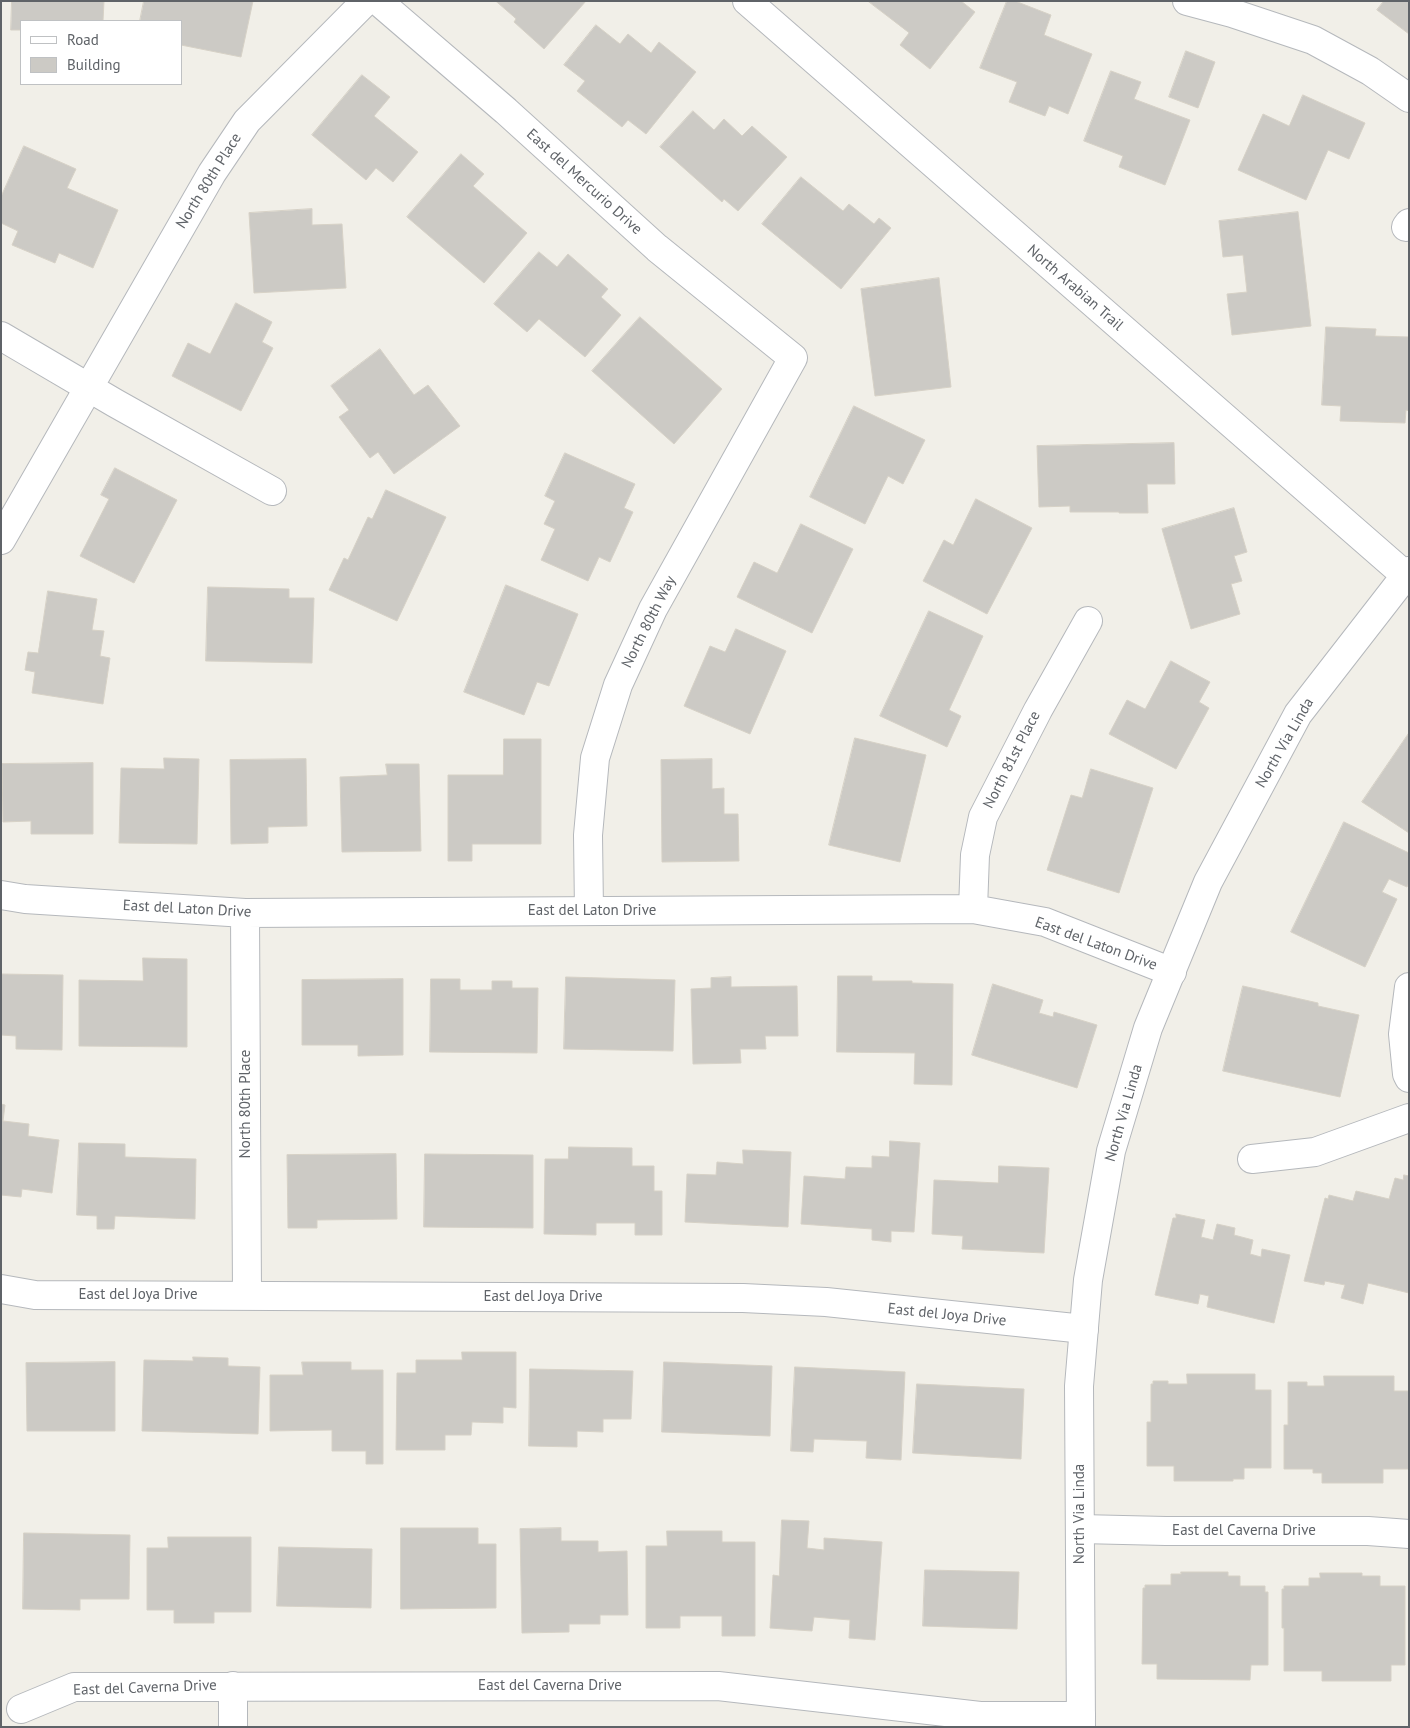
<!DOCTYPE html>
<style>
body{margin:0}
#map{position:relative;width:1410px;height:1728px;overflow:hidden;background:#f1efe8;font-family:"PT Sans",sans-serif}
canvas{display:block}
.frame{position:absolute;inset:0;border:2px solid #5f6368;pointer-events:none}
.legend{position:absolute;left:20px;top:20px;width:162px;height:65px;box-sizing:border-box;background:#fff;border:1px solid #bfc1c3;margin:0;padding:6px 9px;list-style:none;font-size:15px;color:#5f6368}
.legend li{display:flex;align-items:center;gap:10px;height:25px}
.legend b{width:25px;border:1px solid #bfc1c3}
</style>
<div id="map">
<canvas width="1410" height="1728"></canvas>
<div class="frame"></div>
<ul class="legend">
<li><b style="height:6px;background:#fff"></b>Road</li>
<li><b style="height:14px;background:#cccac5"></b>Building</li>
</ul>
</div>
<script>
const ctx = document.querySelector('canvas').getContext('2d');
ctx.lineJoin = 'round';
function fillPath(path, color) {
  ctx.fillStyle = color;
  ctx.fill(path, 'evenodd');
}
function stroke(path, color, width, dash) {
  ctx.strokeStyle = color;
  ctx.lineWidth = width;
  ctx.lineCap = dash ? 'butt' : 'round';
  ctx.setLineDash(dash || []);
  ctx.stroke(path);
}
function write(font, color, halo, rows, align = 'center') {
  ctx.font = font + ' "PT Sans",sans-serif';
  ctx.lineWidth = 4.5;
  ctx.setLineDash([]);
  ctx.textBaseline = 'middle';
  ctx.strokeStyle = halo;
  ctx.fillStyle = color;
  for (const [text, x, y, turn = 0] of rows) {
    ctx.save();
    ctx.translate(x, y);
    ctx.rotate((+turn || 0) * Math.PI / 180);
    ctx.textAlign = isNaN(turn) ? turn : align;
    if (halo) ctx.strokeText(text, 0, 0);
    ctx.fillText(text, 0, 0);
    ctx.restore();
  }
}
const building = new Path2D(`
 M 12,1 L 104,1 L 103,21 L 21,21 L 21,30 L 11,30 Z
 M 144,1 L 253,1 L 241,57 L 181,45 L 181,21 L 140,21 Z
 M 496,1 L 586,1 L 544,49 L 514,22 L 516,19 Z
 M 868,1 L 961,1 L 975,12 L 930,69 L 900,45 L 909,33 Z
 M 1007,1 L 1015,1 L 1051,15 L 1044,35 L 1092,54 L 1068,114 L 1049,106 L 1045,116 L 1009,102 L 1017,82 L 980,68 Z
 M 1384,1 L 1409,1 L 1409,34 L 1377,10 Z
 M 596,25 L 620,44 L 628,34 L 651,53 L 659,42 L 696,72 L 646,134 L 628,120 L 622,127 L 577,91 L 585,81 L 564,65 Z
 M 1186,51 L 1215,62 L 1198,108 L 1169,97 Z
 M 1111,71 L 1141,82 L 1134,99 L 1190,120 L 1165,185 L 1119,167 L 1123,156 L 1084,141 Z
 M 362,75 L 390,97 L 374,116 L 418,152 L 393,182 L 376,168 L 366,180 L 312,135 Z
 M 1303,95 L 1365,123 L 1349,159 L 1328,150 L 1306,200 L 1238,170 L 1263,114 L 1289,126 Z
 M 693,111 L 714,130 L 724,119 L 742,136 L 752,126 L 787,157 L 738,211 L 724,199 L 722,202 L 660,147 Z
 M 24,146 L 76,169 L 67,188 L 118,210 L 93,268 L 59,253 L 55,263 L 12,245 L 18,231 L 1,223 L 1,197 Z
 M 461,154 L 484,174 L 473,186 L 527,233 L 484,283 L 407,217 Z
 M 801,177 L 843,211 L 849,204 L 874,224 L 879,218 L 891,228 L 841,289 L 762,224 Z
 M 312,209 L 312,225 L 342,224 L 346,288 L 254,293 L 249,213 Z
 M 1298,212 L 1311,326 L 1232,335 L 1227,294 L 1247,292 L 1243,255 L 1223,257 L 1219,221 Z
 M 539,252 L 557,267 L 568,254 L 608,289 L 601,297 L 621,315 L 585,357 L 539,319 L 527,332 L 494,304 Z
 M 939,278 L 951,387 L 875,396 L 861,289 Z
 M 236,303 L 272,322 L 262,342 L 273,348 L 241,411 L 172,376 L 188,343 L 210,354 Z
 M 640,317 L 722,389 L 674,444 L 592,371 Z
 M 1326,327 L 1376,329 L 1375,336 L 1409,337 L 1409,411 L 1406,410 L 1405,423 L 1340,421 L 1341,406 L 1322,405 Z
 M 380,349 L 414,395 L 428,385 L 460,426 L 394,474 L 378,452 L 370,458 L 339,417 L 349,410 L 331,386 Z
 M 854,406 L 925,440 L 903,484 L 888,476 L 865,524 L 810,497 Z
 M 1174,443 L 1175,484 L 1147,484 L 1148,513 L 1119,513 L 1119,512 L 1070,512 L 1070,506 L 1039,507 L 1037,446 Z
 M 565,453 L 635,484 L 624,508 L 633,512 L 610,562 L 599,557 L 588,581 L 541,560 L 555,529 L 544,524 L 555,501 L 545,496 Z
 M 115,468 L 177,500 L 134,583 L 80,556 L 109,499 L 101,495 Z
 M 386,490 L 446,517 L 397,621 L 329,590 L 344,558 L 348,560 L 368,517 L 372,519 Z
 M 976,499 L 1032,528 L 987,614 L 923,581 L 944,540 L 953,545 Z
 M 1234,508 L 1247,552 L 1234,556 L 1242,581 L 1231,584 L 1240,614 L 1191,629 L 1162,529 Z
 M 801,524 L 853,549 L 812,633 L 737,597 L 754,562 L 777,573 Z
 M 506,585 L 578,614 L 549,686 L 537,682 L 524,715 L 464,692 Z
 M 208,587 L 289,589 L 289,598 L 314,598 L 312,663 L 206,661 Z
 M 48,591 L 97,599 L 92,630 L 104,631 L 100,656 L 110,658 L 103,704 L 32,693 L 35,672 L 25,670 L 28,652 L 38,653 Z
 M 929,611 L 983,636 L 949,710 L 961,716 L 947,747 L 880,716 Z
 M 736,629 L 786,651 L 750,734 L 684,706 L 710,646 L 725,652 Z
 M 1171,661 L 1210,682 L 1199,702 L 1209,708 L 1176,769 L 1109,734 L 1127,700 L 1145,709 Z
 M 1409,733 L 1409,833 L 1362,802 Z
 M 855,738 L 926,755 L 900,862 L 829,845 Z
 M 504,739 L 541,739 L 541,844 L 472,844 L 472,861 L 448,861 L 448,775 L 503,775 Z
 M 164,758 L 199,759 L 197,844 L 119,843 L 121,768 L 164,769 Z
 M 306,759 L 307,826 L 268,827 L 268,843 L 231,844 L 230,760 Z
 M 712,759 L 712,789 L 724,788 L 724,814 L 738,814 L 739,861 L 662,862 L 661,760 Z
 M 93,763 L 93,834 L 31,834 L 31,821 L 3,822 L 2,764 Z
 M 386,764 L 419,764 L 421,851 L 342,852 L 340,777 L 387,775 Z
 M 1091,769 L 1153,788 L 1119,893 L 1047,870 L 1071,795 L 1082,798 Z
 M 1344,822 L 1409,853 L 1409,882 L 1407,887 L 1389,879 L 1382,892 L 1397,899 L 1365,967 L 1291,932 Z
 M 143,958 L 187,959 L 187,1047 L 79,1046 L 79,980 L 143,981 Z
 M 1,974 L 63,975 L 62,1050 L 16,1049 L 16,1036 L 1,1035 Z
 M 838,976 L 872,976 L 872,981 L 912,981 L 912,983 L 953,984 L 952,1085 L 914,1084 L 915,1053 L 837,1052 Z
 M 566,977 L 675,980 L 673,1051 L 564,1049 Z
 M 731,977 L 731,987 L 797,986 L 798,1036 L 765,1036 L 766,1049 L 740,1049 L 741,1063 L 693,1064 L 691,989 L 711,988 L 711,978 Z
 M 403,979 L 403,1055 L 358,1056 L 358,1045 L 302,1045 L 302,980 Z
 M 431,979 L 460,979 L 460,990 L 492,990 L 492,981 L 512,981 L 512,988 L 538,988 L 537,1053 L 430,1052 Z
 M 993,984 L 1043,1000 L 1039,1013 L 1053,1017 L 1054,1012 L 1097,1025 L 1077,1088 L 972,1055 Z
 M 1243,986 L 1318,1003 L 1318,1006 L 1359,1015 L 1340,1097 L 1223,1071 Z
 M 1,1104 L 5,1105 L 3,1121 L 29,1124 L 28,1136 L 59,1140 L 52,1193 L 22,1189 L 21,1197 L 1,1195 Z
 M 890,1141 L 920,1143 L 914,1232 L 891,1231 L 891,1242 L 872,1240 L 872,1229 L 801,1224 L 804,1176 L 845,1179 L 846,1167 L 872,1168 L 872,1156 L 889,1157 Z
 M 79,1143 L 125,1144 L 125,1157 L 196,1159 L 195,1219 L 115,1216 L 114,1229 L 97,1229 L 97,1216 L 77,1215 Z
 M 569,1147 L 632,1148 L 632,1166 L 654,1166 L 654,1191 L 662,1191 L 662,1235 L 635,1235 L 635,1223 L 596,1223 L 596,1235 L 544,1234 L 545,1159 L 568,1159 Z
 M 743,1150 L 791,1152 L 788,1227 L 685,1222 L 687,1174 L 716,1175 L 717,1162 L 743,1164 Z
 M 396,1154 L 397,1219 L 317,1220 L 317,1228 L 288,1228 L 287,1155 Z
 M 425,1154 L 533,1155 L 533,1228 L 424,1227 Z
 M 999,1166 L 1049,1168 L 1044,1253 L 962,1249 L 963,1236 L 932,1234 L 934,1180 L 998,1183 Z
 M 1404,1175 L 1409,1176 L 1409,1293 L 1368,1283 L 1363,1304 L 1341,1298 L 1345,1285 L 1325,1281 L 1324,1285 L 1304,1281 L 1325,1198 L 1328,1199 L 1329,1195 L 1353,1201 L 1356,1191 L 1389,1199 L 1395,1178 L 1403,1180 Z
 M 1176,1214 L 1205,1220 L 1201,1237 L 1213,1240 L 1217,1224 L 1235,1228 L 1234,1235 L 1253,1240 L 1250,1254 L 1261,1257 L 1262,1249 L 1290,1255 L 1274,1323 L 1207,1307 L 1209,1296 L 1200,1294 L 1198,1304 L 1155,1295 L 1173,1218 L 1176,1218 Z
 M 462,1352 L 516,1352 L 516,1408 L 503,1407 L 503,1423 L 472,1422 L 471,1435 L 445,1435 L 445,1450 L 396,1450 L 397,1373 L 416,1373 L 416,1360 L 462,1360 Z
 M 193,1357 L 228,1358 L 228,1366 L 260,1367 L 258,1434 L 142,1431 L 144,1360 L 193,1361 Z
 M 115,1362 L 115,1431 L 27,1431 L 26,1363 Z
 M 302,1362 L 351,1362 L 351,1370 L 383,1370 L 383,1464 L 366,1464 L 366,1451 L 332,1451 L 332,1430 L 270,1431 L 270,1375 L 303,1375 Z
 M 664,1362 L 772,1366 L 770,1436 L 662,1432 Z
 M 795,1367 L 905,1372 L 901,1460 L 866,1458 L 867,1441 L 814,1439 L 813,1452 L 791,1451 Z
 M 530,1369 L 633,1371 L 631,1419 L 603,1419 L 603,1432 L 577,1431 L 577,1447 L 529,1446 Z
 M 1187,1374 L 1255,1374 L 1255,1390 L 1271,1390 L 1271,1468 L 1244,1468 L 1244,1479 L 1233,1479 L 1233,1481 L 1174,1481 L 1174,1466 L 1147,1466 L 1147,1422 L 1151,1422 L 1151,1384 L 1153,1384 L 1153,1381 L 1168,1381 L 1168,1384 L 1187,1384 Z
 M 1324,1376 L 1394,1376 L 1394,1391 L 1409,1391 L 1409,1469 L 1383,1469 L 1383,1483 L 1322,1483 L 1322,1473 L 1313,1473 L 1313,1469 L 1284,1469 L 1284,1425 L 1288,1425 L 1288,1382 L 1307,1382 L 1307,1386 L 1324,1386 Z
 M 917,1384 L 1024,1389 L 1021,1459 L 913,1453 Z
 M 782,1520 L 809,1521 L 807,1548 L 824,1550 L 824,1538 L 882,1542 L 875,1640 L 849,1638 L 850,1620 L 814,1617 L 812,1631 L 770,1628 L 773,1575 L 779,1576 Z
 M 401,1528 L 478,1528 L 478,1544 L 496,1544 L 496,1608 L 401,1609 Z
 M 561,1528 L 561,1541 L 598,1541 L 598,1552 L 627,1551 L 628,1615 L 600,1615 L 600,1624 L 569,1624 L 569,1632 L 522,1633 L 520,1529 Z
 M 667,1531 L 722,1531 L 722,1542 L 755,1542 L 755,1636 L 722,1636 L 722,1616 L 680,1616 L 680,1628 L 646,1628 L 646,1546 L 667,1546 Z
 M 24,1533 L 130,1535 L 129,1599 L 80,1599 L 80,1610 L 23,1609 Z
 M 168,1537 L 251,1537 L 251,1612 L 214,1612 L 214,1623 L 174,1623 L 174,1610 L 147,1610 L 147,1548 L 168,1548 Z
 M 279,1547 L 372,1549 L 371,1608 L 277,1606 Z
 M 925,1570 L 1019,1572 L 1017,1629 L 923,1626 Z
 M 1181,1572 L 1228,1572 L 1228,1576 L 1240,1576 L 1240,1586 L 1265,1586 L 1265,1592 L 1268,1592 L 1268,1665 L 1251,1665 L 1250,1680 L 1157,1679 L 1157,1664 L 1142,1664 L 1143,1588 L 1145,1588 L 1145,1585 L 1171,1585 L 1171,1574 L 1181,1574 Z
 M 1320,1573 L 1362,1573 L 1362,1576 L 1380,1576 L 1380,1586 L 1405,1586 L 1405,1665 L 1391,1665 L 1391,1681 L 1322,1681 L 1322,1671 L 1284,1671 L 1284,1628 L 1282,1628 L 1282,1589 L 1284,1589 L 1284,1586 L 1309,1586 L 1309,1578 L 1320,1578 Z`);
fillPath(building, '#cccac5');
stroke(building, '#d6d1c6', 1);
const minor = new Path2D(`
 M 378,1 L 506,111 L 657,248 L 793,358 L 653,609 L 618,685 L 595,758 L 588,835 L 589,911
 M 1187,1 L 1232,13 L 1313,40 L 1370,71 L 1409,98
 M 1406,227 L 1409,223
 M 1,336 L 115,403 L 272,491
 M 1,540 L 212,173 L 247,121 L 366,1
 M 1,895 L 25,899 L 245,913 L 973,909 L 1045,922 L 1172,972
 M 973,909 L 975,855 L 983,817 L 1038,710 L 1088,621
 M 245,913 L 247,1295
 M 1409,987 L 1403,1034 L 1407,1074 L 1409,1078
 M 1252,1159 L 1315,1152 L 1409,1118
 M 1,1289 L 35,1295 L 743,1298 L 826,1302 L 1084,1329
 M 1080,1529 L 1166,1531 L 1368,1531 L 1409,1534
 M 233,1686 L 233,1727
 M 21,1709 L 74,1687 L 718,1686 L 980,1716 L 1081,1716`);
const tertiary = new Path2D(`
 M 747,1 L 1405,575
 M 1081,1727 L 1079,1386 L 1088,1280 L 1111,1151 L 1148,1028 L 1208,882 L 1298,714 L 1409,571`);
stroke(minor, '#b5b8bc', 30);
stroke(tertiary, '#b5b8bc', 30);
stroke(minor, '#fff', 28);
stroke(tertiary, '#fff', 28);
write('15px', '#5f6368', '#fff', [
 ["North 80th Place",209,181,-58],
 ["East del Mercurio Drive",584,182,42],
 ["North Arabian Trail",1075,288,41],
 ["North 80th Way",649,622,-63],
 ["North Via Linda",1285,743,-60],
 ["North 81st Place",1012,760,-63],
 ["East del Laton Drive",187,909,3],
 ["East del Laton Drive",592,911],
 ["East del Laton Drive",1096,944,20],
 ["North 80th Place",246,1104,-90],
 ["North Via Linda",1124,1113,-74],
 ["East del Joya Drive",138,1295],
 ["East del Joya Drive",543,1297],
 ["East del Joya Drive",947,1315,6],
 ["North Via Linda",1080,1514,-90],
 ["East del Caverna Drive",1244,1531],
 ["East del Caverna Drive",550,1686],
 ["East del Caverna Drive",145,1688,-2]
]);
</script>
